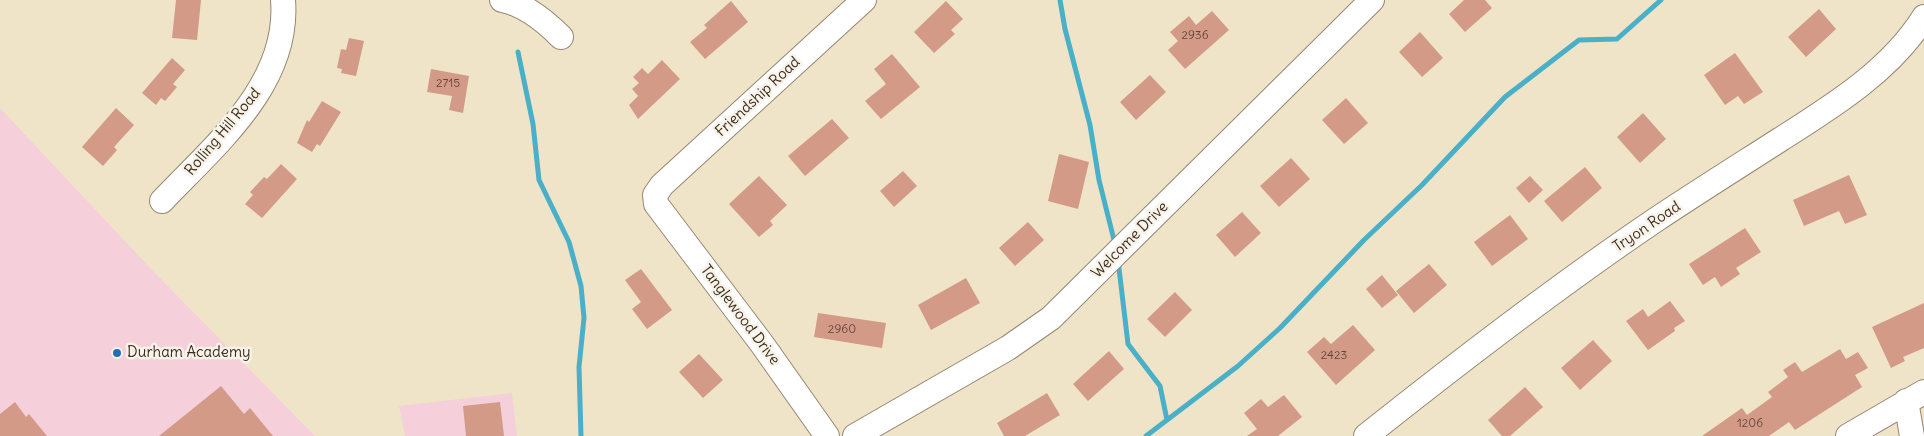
<!DOCTYPE html>
<style>
body{margin:0}
canvas{display:block;background:#efe4c8}
</style>
<canvas width="1924" height="436"></canvas>
<script>
const ctx = document.querySelector('canvas').getContext('2d');
ctx.lineJoin = 'round';
function fillPath(path, color) {
  ctx.fillStyle = color;
  ctx.fill(path, 'evenodd');
}
function stroke(path, color, width, dash) {
  ctx.strokeStyle = color;
  ctx.lineWidth = width;
  ctx.lineCap = dash ? 'butt' : 'round';
  ctx.setLineDash(dash || []);
  ctx.stroke(path);
}
function write(font, color, halo, rows, align = 'center') {
  ctx.font = font + ' Delius,sans-serif';
  ctx.lineWidth = 5;
  ctx.setLineDash([]);
  ctx.textBaseline = 'middle';
  ctx.strokeStyle = halo;
  ctx.fillStyle = color;
  for (const [text, x, y, turn = 0] of rows) {
    ctx.save();
    ctx.translate(x, y);
    ctx.rotate((+turn || 0) * Math.PI / 180);
    ctx.textAlign = isNaN(turn) ? turn : align;
    if (halo) ctx.strokeText(text, 0, 0);
    ctx.fillText(text, 0, 0);
    ctx.restore();
  }
}
fillPath(new Path2D(`
 M 0,108 L 152,270 L 315,436 L 0,436 Z
 M 512,393 L 517,436 L 405,436 L 399,406 Z`), '#f5cfd9');
stroke(new Path2D(`
 M 1060,0 L 1065,29 L 1090,125 L 1099,180 L 1115,244
 M 518,52 L 533,124 L 539,180 L 569,242 L 581,286 L 584,318 L 579,367 L 581,436
 M 1118,260 L 1128,344 L 1160,386 L 1167,420
 M 1146,436 L 1238,366 L 1280,328 L 1364,240 L 1422,185 L 1505,97 L 1579,40 L 1617,39 L 1661,0`), '#49b0c8', 5);
fillPath(new Path2D(`
 M 176,0 L 201,0 L 197,40 L 172,38 Z
 M 1464,0 L 1485,0 L 1492,8 L 1465,32 L 1449,14 Z
 M 731,1 L 748,22 L 705,59 L 690,42 L 707,28 L 704,25 Z
 M 946,1 L 963,19 L 951,30 L 955,34 L 934,53 L 914,32 Z
 M 1819,9 L 1836,29 L 1806,57 L 1788,37 Z
 M 1212,11 L 1229,30 L 1185,69 L 1168,50 L 1178,41 L 1170,32 L 1189,16 L 1196,25 Z
 M 1420,32 L 1443,58 L 1422,77 L 1399,52 Z
 M 349,38 L 364,41 L 356,76 L 341,73 L 342,69 L 337,68 L 341,49 L 346,50 Z
 M 1735,53 L 1763,92 L 1744,104 L 1738,96 L 1725,105 L 1704,75 Z
 M 892,54 L 920,87 L 881,119 L 865,101 L 886,84 L 874,69 Z
 M 172,58 L 185,70 L 173,84 L 177,87 L 165,101 L 161,98 L 156,105 L 142,93 Z
 M 662,60 L 680,79 L 638,119 L 629,105 L 638,96 L 632,89 L 639,83 L 633,77 L 642,68 L 648,74 Z
 M 431,69 L 469,76 L 463,113 L 449,110 L 452,96 L 427,92 Z
 M 1150,75 L 1166,92 L 1136,120 L 1120,102 Z
 M 1346,98 L 1368,123 L 1344,144 L 1322,120 Z
 M 322,101 L 341,112 L 320,146 L 317,144 L 312,152 L 297,143 L 307,120 L 309,122 Z
 M 116,108 L 134,125 L 114,147 L 117,150 L 103,166 L 82,147 Z
 M 1643,113 L 1666,139 L 1640,163 L 1617,137 Z
 M 832,119 L 849,138 L 805,176 L 788,156 Z
 M 1059,154 L 1089,162 L 1078,209 L 1048,201 Z
 M 1291,158 L 1310,179 L 1279,207 L 1260,186 Z
 M 281,164 L 297,179 L 262,218 L 245,204 L 253,195 L 250,192 L 264,177 L 267,179 Z
 M 1585,167 L 1602,188 L 1562,222 L 1544,201 Z
 M 903,171 L 917,186 L 894,207 L 880,191 Z
 M 1849,175 L 1867,215 L 1845,224 L 1839,211 L 1804,226 L 1793,200 Z
 M 759,176 L 787,205 L 770,221 L 773,225 L 759,237 L 729,204 Z
 M 1530,176 L 1543,190 L 1529,203 L 1516,188 Z
 M 1242,212 L 1261,233 L 1235,257 L 1216,235 Z
 M 1510,215 L 1528,239 L 1492,266 L 1474,242 Z
 M 1028,222 L 1044,240 L 1015,266 L 999,248 Z
 M 1745,228 L 1761,252 L 1736,268 L 1740,274 L 1721,287 L 1715,277 L 1703,285 L 1689,264 Z
 M 1429,264 L 1447,285 L 1414,313 L 1396,291 Z
 M 641,269 L 672,310 L 647,329 L 632,309 L 641,302 L 625,280 Z
 M 1382,275 L 1398,295 L 1382,308 L 1366,289 Z
 M 966,278 L 980,303 L 931,330 L 918,305 Z
 M 1175,292 L 1192,310 L 1165,337 L 1147,319 Z
 M 1670,301 L 1685,321 L 1674,328 L 1675,331 L 1648,350 L 1626,321 L 1643,309 L 1648,317 Z
 M 1924,303 L 1924,348 L 1903,357 L 1905,361 L 1891,368 L 1872,327 Z
 M 818,313 L 886,323 L 882,348 L 814,337 Z
 M 1353,325 L 1375,350 L 1336,385 L 1307,352 L 1324,337 L 1331,344 Z
 M 1593,340 L 1612,361 L 1580,390 L 1561,368 Z
 M 1840,349 L 1846,359 L 1858,352 L 1868,368 L 1855,375 L 1862,387 L 1795,430 L 1789,422 L 1769,436 L 1702,436 L 1742,408 L 1747,415 L 1772,397 L 1768,392 L 1788,377 L 1783,370 L 1795,362 L 1802,372 Z
 M 1109,351 L 1124,369 L 1088,401 L 1073,384 Z
 M 699,354 L 723,380 L 703,398 L 679,372 Z
 M 221,386 L 244,414 L 250,408 L 273,436 L 159,436 Z
 M 1525,387 L 1543,407 L 1510,436 L 1502,436 L 1488,420 Z
 M 1047,393 L 1060,415 L 1025,436 L 1004,436 L 997,423 Z
 M 1284,395 L 1302,417 L 1278,436 L 1247,436 L 1257,429 L 1244,413 L 1261,399 L 1268,407 Z
 M 15,402 L 26,417 L 29,414 L 47,436 L 0,436 L 0,414 Z
 M 500,402 L 504,436 L 466,436 L 463,406 Z`), '#d39a88');
const minor = new Path2D(`
 M 502,0 C 524,4 545,21 561,37
 M 162,201 C 215,145 290,84 283,0
 M 1906,401 L 1912,436
 M 827,436 L 762,344 L 656,204 L 655,195 L 662,185 L 864,0
 M 855,436 L 1008,348 L 1051,318 L 1372,0
 M 1366,436 C 1459,362 1555,288 1654,221 C 1696,193 1739,166 1781,139 C 1833,106 1891,70 1924,17
 M 1848,436 L 1924,392`);
stroke(minor, '#958773', 26);
stroke(minor, '#fff', 24);
for (const [x, y, r, color] of [
 [117,353,5,"#1f6fb2"]
]) {
  const dot = new Path2D();
  dot.arc(x, y, r, 0, 2 * Math.PI);
  ctx.fillStyle = color;
  ctx.fill(dot);
  stroke(dot, '#f7f3e8', 2);
}
write('12px', '#614638', null, [
 ["2936",1195,36],
 ["2715",448,84],
 ["2960",842,330],
 ["2423",1334,356],
 ["1206",1750,424]
]);
write('15px', '#3b2a1e', '#f7f3e8', [
 ["Friendship Road",758,97,-43],
 ["Rolling Hill Road",223,132,-50],
 ["Tryon Road",1647,227,-34],
 ["Welcome Drive",1130,240,-45],
 ["Tanglewood Drive",740,315,53]
]);
write('15px', '#3b2a1e', '#f7f3e8', [
 ["Durham Academy",127,353]
], 'left');
</script>
